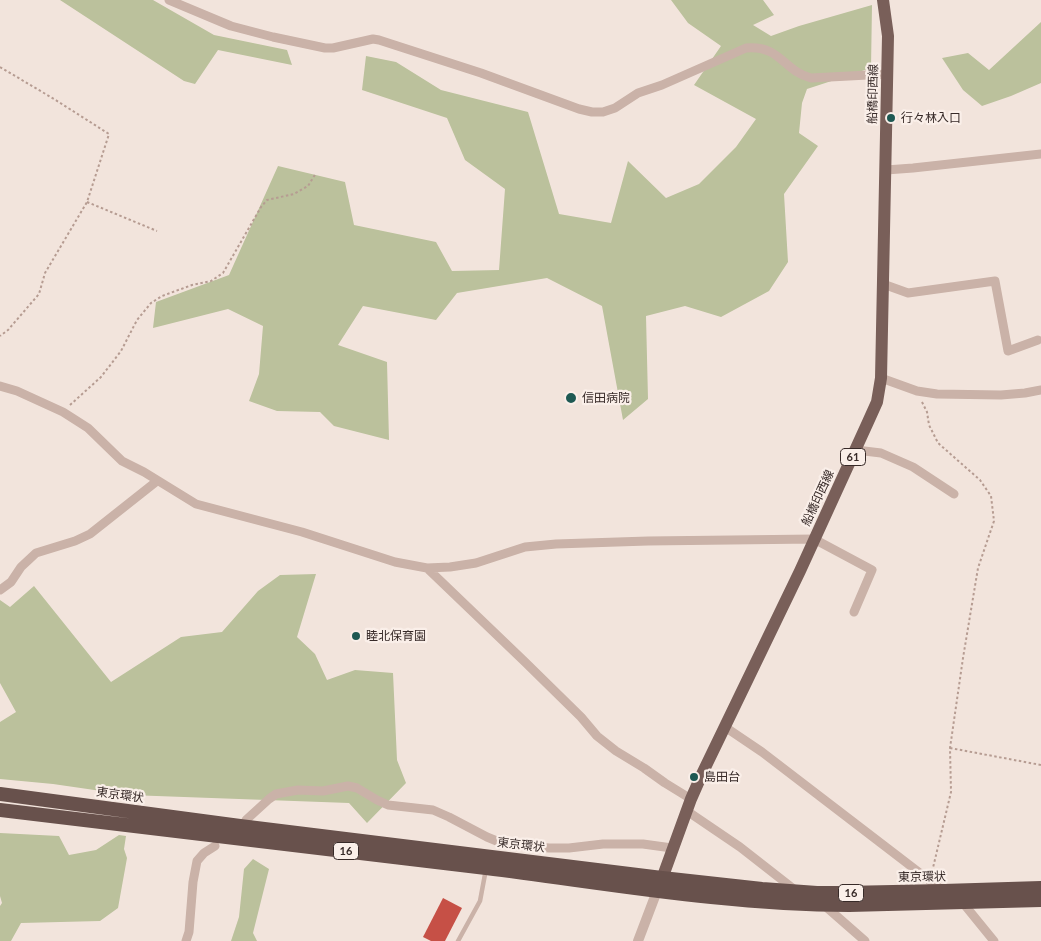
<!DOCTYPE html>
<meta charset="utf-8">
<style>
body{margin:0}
canvas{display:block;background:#f2e4dc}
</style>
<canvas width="1041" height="941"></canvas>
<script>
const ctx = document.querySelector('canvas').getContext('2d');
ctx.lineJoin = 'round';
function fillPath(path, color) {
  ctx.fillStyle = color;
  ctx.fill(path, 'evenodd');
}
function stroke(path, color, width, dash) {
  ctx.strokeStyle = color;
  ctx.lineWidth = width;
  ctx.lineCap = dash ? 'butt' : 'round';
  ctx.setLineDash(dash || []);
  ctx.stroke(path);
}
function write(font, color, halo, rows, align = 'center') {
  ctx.font = font + ' Lato,"Noto Sans JP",sans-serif';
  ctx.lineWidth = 4.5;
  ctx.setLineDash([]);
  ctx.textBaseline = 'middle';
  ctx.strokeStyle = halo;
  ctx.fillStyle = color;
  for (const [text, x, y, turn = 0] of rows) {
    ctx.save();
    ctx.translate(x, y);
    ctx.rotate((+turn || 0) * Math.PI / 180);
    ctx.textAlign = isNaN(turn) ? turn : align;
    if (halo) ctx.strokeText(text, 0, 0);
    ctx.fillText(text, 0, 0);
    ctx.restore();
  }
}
fillPath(new Path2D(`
 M 60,0 L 153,0 L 214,35 L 287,50 L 292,65 L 218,50 L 195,84 L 184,81 Z
 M 671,0 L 763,0 L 774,15 L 753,25 L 771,36 L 799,26 L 872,5 L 871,68 L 807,89 L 802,103 L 799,133 L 818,146 L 784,194 L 788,262 L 769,291 L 721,317 L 685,306 L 646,316 L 648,399 L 623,420 L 602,306 L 547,278 L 457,293 L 436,320 L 363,306 L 338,345 L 387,362 L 389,440 L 334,426 L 320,412 L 277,411 L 249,401 L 259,374 L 263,326 L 228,309 L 153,328 L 156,302 L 229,275 L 278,166 L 345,182 L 354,225 L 436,242 L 452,271 L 499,270 L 505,189 L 465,160 L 447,118 L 362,90 L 366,56 L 396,62 L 441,90 L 528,112 L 559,214 L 611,223 L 628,161 L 666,198 L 699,184 L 736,147 L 756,119 L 694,85 L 721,46 L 688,23 Z
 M 1041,22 L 1041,83 L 1011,96 L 982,106 L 963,90 L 942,58 L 968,53 L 989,70 Z
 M 316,574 L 297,637 L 315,654 L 327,680 L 355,670 L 393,673 L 397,760 L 406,783 L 367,823 L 349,803 L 129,795 L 53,784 L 0,779 L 0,722 L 16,712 L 0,683 L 0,600 L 10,607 L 34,586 L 111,682 L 181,637 L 222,632 L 258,591 L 280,575 Z
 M 0,833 L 59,836 L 69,855 L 96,850 L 119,835 L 126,836 L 124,849 L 127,858 L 118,908 L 100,921 L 21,923 L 11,941 L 0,941 L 0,906 L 2,903 L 0,896 Z
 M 253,859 L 269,869 L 253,933 L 257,941 L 231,941 L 239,917 L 244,869 Z`), '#bbc19c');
fillPath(new Path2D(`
 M 443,898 L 462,908 L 445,941 L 431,941 L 423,937 Z`), '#c65046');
stroke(new Path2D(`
 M 0,67 L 54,99 L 109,134 L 87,202 L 45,273 L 39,294 L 8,330 L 0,336
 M 87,202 L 157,231
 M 922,402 L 927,412 L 929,425 L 938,443 L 980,480 L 991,496 L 994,521 L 978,568 L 963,658 L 950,748 L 951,792 L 932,872
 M 70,405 L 101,377 L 121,351 L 137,320 L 151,303 L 162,296 L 192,285 L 211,281 L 223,273 L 261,207 L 267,200 L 294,194 L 308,186 L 316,173
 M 950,748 L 1041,765`), '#b69c92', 2, [2.5, 2.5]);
stroke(new Path2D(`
 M 458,941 L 480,901 L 486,869`), '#cab2a8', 4.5);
stroke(new Path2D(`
 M 169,0 L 231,26 L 273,37 L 325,48 L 333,48 L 373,39 L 379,40 L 481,73 L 579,109 L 592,112 L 603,112 L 615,108 L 638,93 L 662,85 L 746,48 C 781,45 783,71 811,78 L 887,74
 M 886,170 L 913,168 L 1041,154
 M 883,284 L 908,293 L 995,281 L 1008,351 L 1038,340
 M 881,378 L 917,391 L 937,394 L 1001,395 L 1025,393 L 1041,390
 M 0,386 L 17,391 L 63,412 L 88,428 L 122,461 L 144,472 L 196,504 L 302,532 L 395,562 L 427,568 L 450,567 L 476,563 L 525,547 L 556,544 L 648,541 L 814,539 L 872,570 L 854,612
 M 856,450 L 881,453 L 913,467 L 954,494
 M 427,568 L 525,662 L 581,717 L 597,736 L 616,751 L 644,768 L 665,783 L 691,799
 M 0,590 L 11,582 L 21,567 L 36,553 L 75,541 L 90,534 L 157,481
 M 725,727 L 762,752 L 942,890
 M 687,811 L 740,847 L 795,890
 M 246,820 L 269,799 L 276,794 L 298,790 L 323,791 L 348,786 L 357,788 L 377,800 L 388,805 L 433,810 L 449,817 L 487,837 L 504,844 L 549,848 L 569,848 L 603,844 L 643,844 L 672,848
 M 963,900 L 963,903 L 994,941
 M 824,905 L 865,941
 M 186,941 L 189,932 L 193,882 L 197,861 L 204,853 L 215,846`), '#cab2a8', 9);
stroke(new Path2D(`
 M 638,941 L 657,891`), '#cab2a8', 10);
stroke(new Path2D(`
 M 659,887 L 691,799 L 702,774 L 800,571 L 868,422 L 877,402 L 881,378 L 888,36 L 883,0`), '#795f59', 12);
stroke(new Path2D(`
 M 0,794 L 240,826 L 662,878 L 762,889 L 817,893 L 843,893 L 943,891 L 1041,888
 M 0,810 C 162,830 324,848 486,868 C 607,883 727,905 849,905 L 1041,900`), '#68514c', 14);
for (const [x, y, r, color] of [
 [891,118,5,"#1e5953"],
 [571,398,6,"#1e5953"],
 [356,636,5,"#1e5953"],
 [694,777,5,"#1e5953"]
]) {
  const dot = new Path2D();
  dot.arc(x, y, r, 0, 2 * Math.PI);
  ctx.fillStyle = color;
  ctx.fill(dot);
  stroke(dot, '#faefe9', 2);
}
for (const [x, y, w] of [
 [853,457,25],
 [346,851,25],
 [851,893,25]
]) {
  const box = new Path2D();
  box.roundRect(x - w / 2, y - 8.5, w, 17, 4);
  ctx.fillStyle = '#faefe9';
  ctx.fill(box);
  stroke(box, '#372a28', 1);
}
write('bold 11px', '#372a28', null, [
 ["61",853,457],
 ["16",346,851],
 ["16",851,893]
]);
write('12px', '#372a28', '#faefe9', [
 ["船橋印西線",873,94,-89],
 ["船橋印西線",818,498,-65],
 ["東京環状",120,795,8],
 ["東京環状",521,845,7],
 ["東京環状",922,877,-1]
]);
write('12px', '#372a28', '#faefe9', [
 ["行々林入口",901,118],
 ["信田病院",582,398],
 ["睦北保育園",366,636],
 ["島田台",704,777]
], 'left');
</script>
